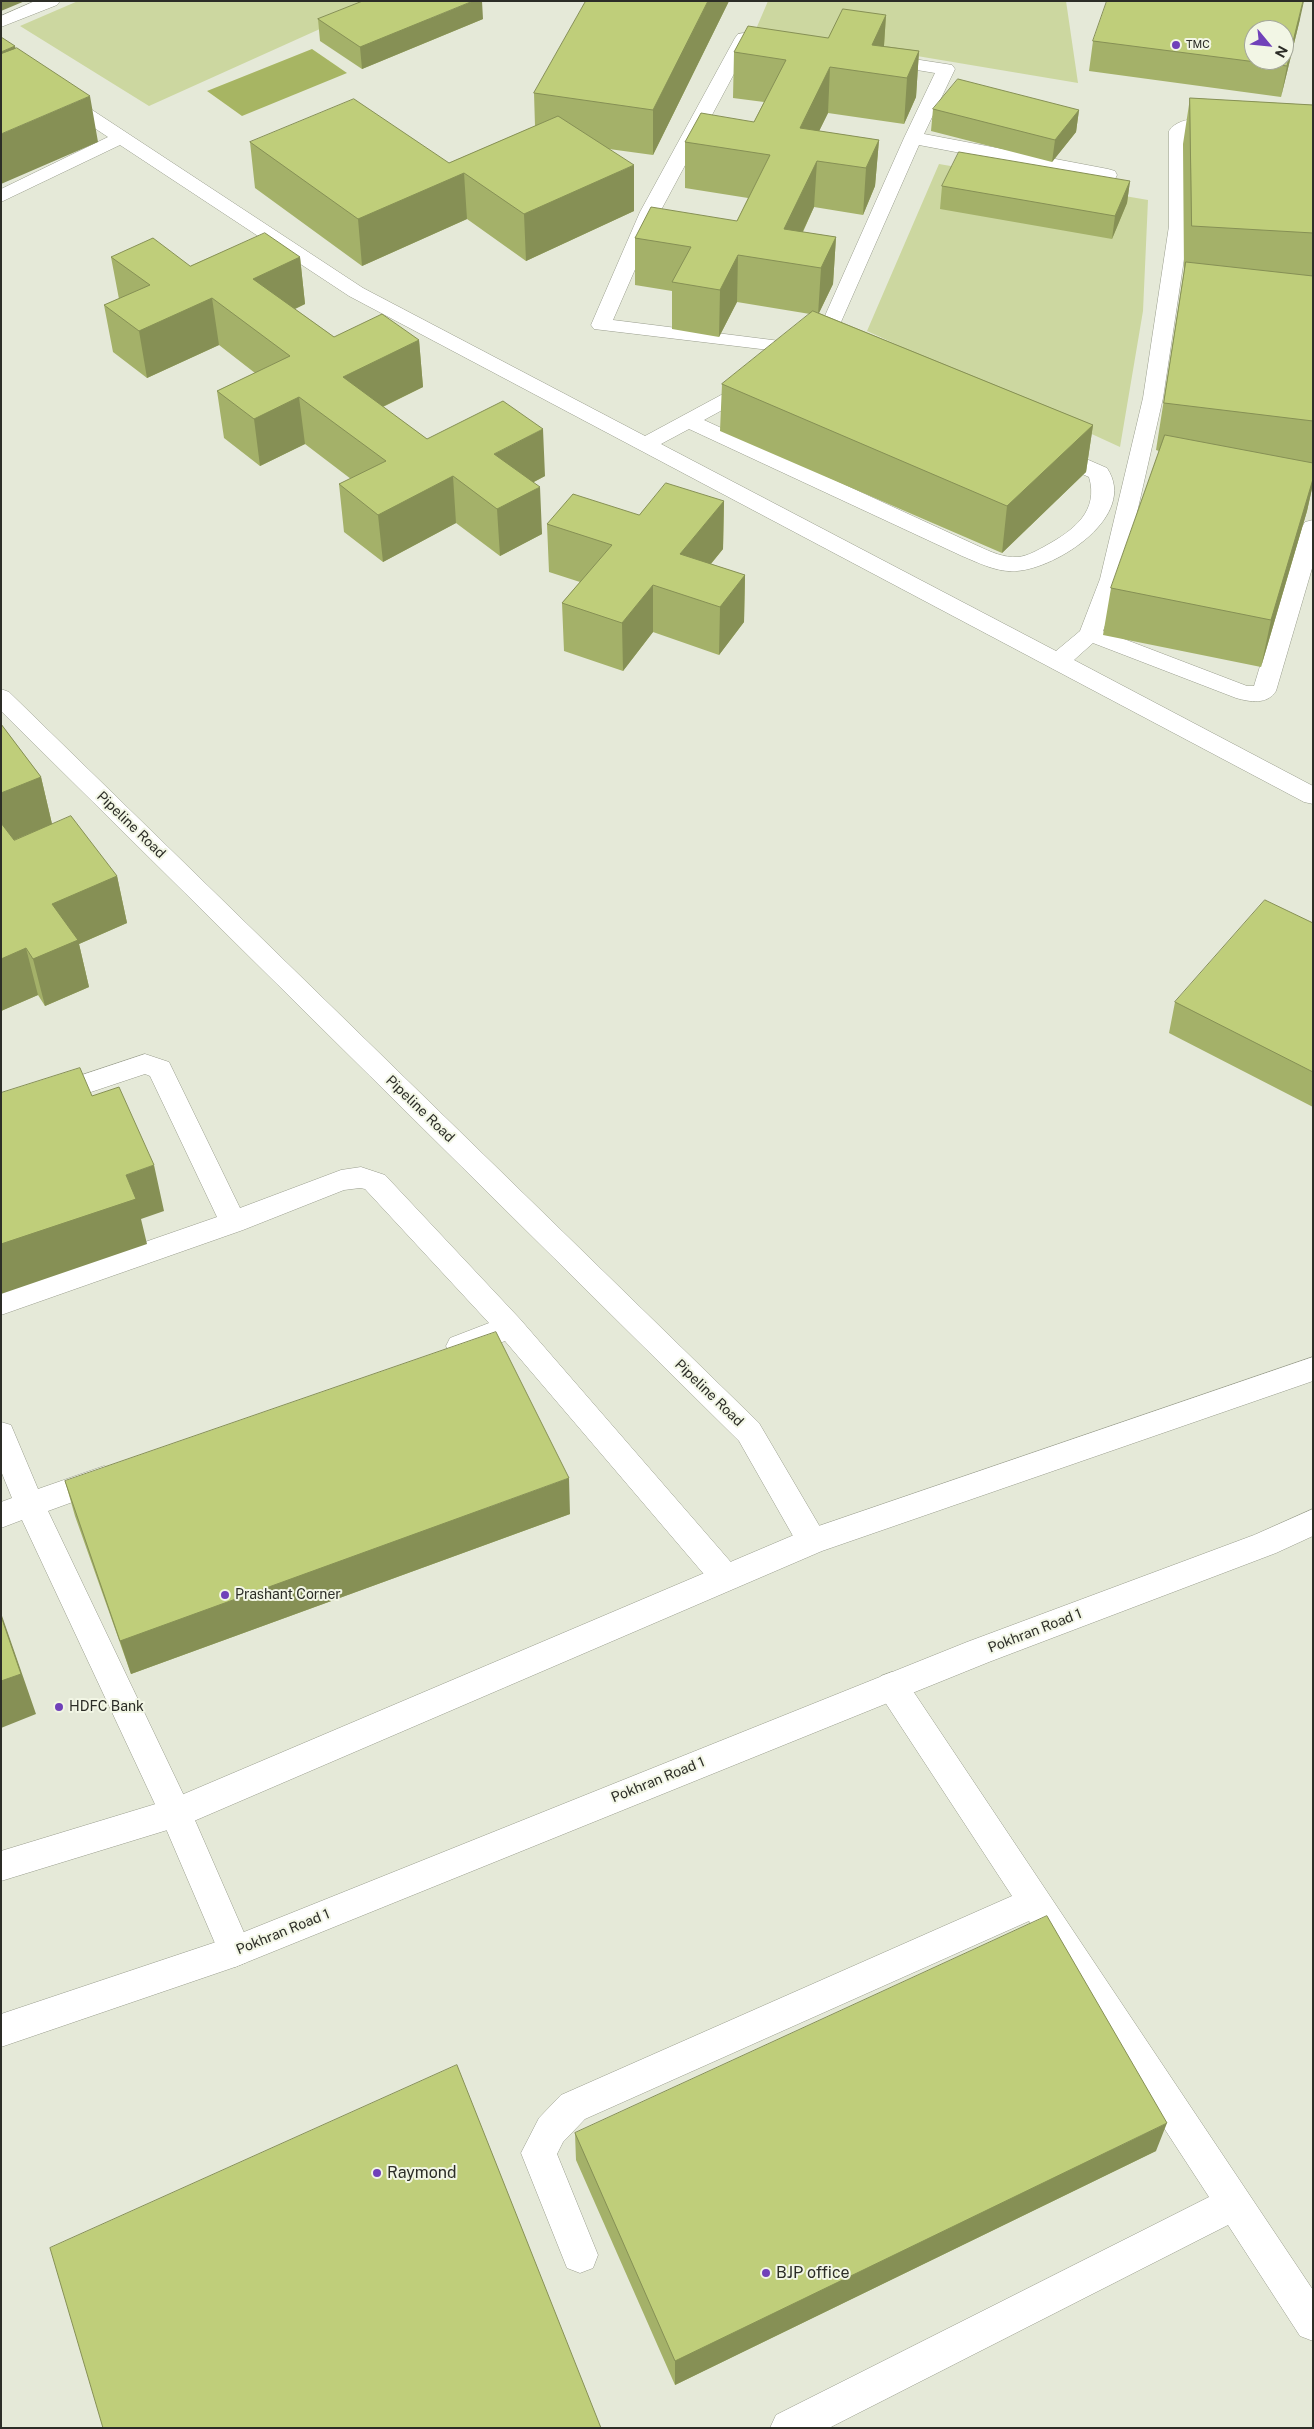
<!DOCTYPE html>
<style>
body{margin:0}
#map{position:relative;width:1314px;height:2429px;overflow:hidden;background:#e5e9d8;font-family:"Public Sans",sans-serif}
canvas{display:block}
.frame{position:absolute;inset:0;border:2px solid #2c2d27;pointer-events:none}
.north{position:absolute;left:1244px;top:20px;width:50px;height:50px;box-sizing:border-box;background:#f2f6e5;border:1px solid #a3a699;border-radius:50%;rotate:118deg;font-size:14px;font-weight:700;line-height:20px;text-align:center;color:#2c2d27}
.north::after{content:'';display:block;margin:auto;width:18px;height:22px;background:#7041b9;clip-path:polygon(50% 0,100% 100%,50% 72%,0 100%)}
</style>
<div id="map">
<canvas width="1314" height="2429"></canvas>
<div class="frame"></div>
<div class="north">N</div>
</div>
<script>
const ctx = document.querySelector('canvas').getContext('2d');
ctx.lineJoin = 'round';
function fillPath(path, color) {
  ctx.fillStyle = color;
  ctx.fill(path, 'evenodd');
}
function stroke(path, color, width, dash) {
  ctx.strokeStyle = color;
  ctx.lineWidth = width;
  ctx.lineCap = dash ? 'butt' : 'round';
  ctx.setLineDash(dash || []);
  ctx.stroke(path);
}
function write(font, color, halo, rows, align = 'center') {
  ctx.font = font + ' "Public Sans",sans-serif';
  ctx.lineWidth = 4;
  ctx.setLineDash([]);
  ctx.textBaseline = 'middle';
  ctx.strokeStyle = halo;
  ctx.fillStyle = color;
  for (const [text, x, y, turn = 0] of rows) {
    ctx.save();
    ctx.translate(x, y);
    ctx.rotate((+turn || 0) * Math.PI / 180);
    ctx.textAlign = isNaN(turn) ? turn : align;
    if (halo) ctx.strokeText(text, 0, 0);
    ctx.fillText(text, 0, 0);
    ctx.restore();
  }
}
fillPath(new Path2D(`
 M 78,1 L 382,1 L 149,106 L 20,26 Z
 M 768,1 L 1066,1 L 1078,83 L 756,29 Z
 M 939,164 L 1148,200 L 1143,311 L 1120,447 L 867,331 Z`), '#ccd7a0');
fillPath(new Path2D(`
 M 312,49 L 347,73 L 242,116 L 207,91 Z`), '#a7b563');
const lane = new Path2D(`
 M 892,1672 L 903,1676 L 1313,2290 L 1313,2341 L 1300,2336 L 1228,2225 L 829,2428 L 770,2428 L 776,2415 L 1209,2197 L 1029,1921 L 585,2119 L 563,2142 L 557,2154 L 598,2255 L 593,2268 L 580,2273 L 567,2268 L 521,2153 L 539,2118 L 561,2095 L 1012,1896 L 881,1696 L 876,1686 L 881,1676 Z`);
const street = new Path2D(`
 M 35,1 L 60,1 L 57,5 L 1,27 L 1,16 Z
 M 744,33 L 765,36 L 768,40 L 765,44 L 750,44 L 660,212 L 613,320 L 812,345 L 904,138 L 935,73 L 875,63 L 872,59 L 875,55 L 881,54 L 946,64 L 952,65 L 955,69 L 924,134 L 1108,169 L 1115,171 L 1117,175 L 1115,179 L 1108,181 L 919,145 L 826,356 L 819,358 L 811,355 L 594,329 L 591,325 L 640,212 L 735,38 L 738,34 Z
 M 1,53 L 7,54 L 363,288 L 645,436 L 747,381 L 754,379 L 761,381 L 764,385 L 761,389 L 704,420 L 978,546 C 991,552 1004,558 1018,557 C 1028,556 1038,550 1047,545 C 1074,530 1099,511 1089,477 L 1045,458 L 1042,453 L 1045,448 L 1053,447 L 1061,448 L 1107,468 C 1139,516 1057,568 1017,571 C 998,573 979,563 962,556 L 689,429 L 661,444 L 1056,651 L 1080,631 L 1100,579 L 1143,398 L 1169,226 L 1169,131 C 1180,114 1211,119 1229,123 L 1231,127 L 1229,131 L 1193,131 L 1187,134 L 1189,226 L 1163,398 L 1122,579 L 1103,631 L 1247,686 L 1254,686 L 1302,527 L 1305,522 L 1313,520 L 1313,565 L 1276,691 C 1267,705 1250,702 1236,698 L 1093,643 L 1074,660 L 1313,786 L 1313,804 L 1304,802 L 349,296 L 120,145 L 1,202 L 1,189 L 108,137 L 1,66 Z
 M 1,689 L 9,692 L 759,1423 L 823,1532 L 827,1541 L 823,1550 L 812,1554 L 801,1550 L 739,1441 L 1,711 Z
 M 145,1054 L 169,1062 L 240,1208 L 341,1170 L 361,1167 L 385,1175 L 520,1319 L 736,1568 L 740,1577 L 736,1586 L 725,1590 L 714,1586 L 505,1341 L 460,1358 L 450,1354 L 446,1346 L 450,1338 L 489,1323 L 365,1189 L 360,1188 L 344,1190 L 243,1230 L 1,1315 L 1,1292 L 217,1217 L 150,1076 L 145,1074 L 1,1122 L 1,1102 Z
 M 1,1422 L 11,1425 L 38,1489 L 104,1466 L 114,1469 L 119,1478 L 114,1487 L 48,1511 L 187,1802 L 252,1951 L 247,1962 L 235,1967 L 223,1962 L 161,1817 L 22,1520 L 1,1528 L 1,1502 L 12,1498 L 1,1471 Z`);
const secondary = new Path2D(`
 M 1313,1357 L 1313,1381 L 822,1551 L 187,1824 L 1,1881 L 1,1851 L 172,1799 L 801,1532 Z
 M 1313,1509 L 1313,1536 L 1276,1553 L 989,1662 L 235,1967 L 1,2047 L 1,2014 L 234,1936 L 967,1642 L 1254,1535 Z`);
stroke(lane, '#999d8d', 1);
stroke(street, '#999d8d', 1);
stroke(secondary, '#999d8d', 1);
fillPath(lane, '#fff');
fillPath(street, '#fff');
fillPath(secondary, '#fff');
fillPath(new Path2D(`
 M 586,1 L 729,1 L 653,155 L 609,149 L 634,211 L 526,261 L 467,219 L 362,266 L 255,188 L 250,142 L 449,163 L 535,126 L 534,93 Z
 M 886,15 L 884,46 L 919,51 L 916,97 L 904,124 L 828,113 L 819,131 L 879,140 L 875,186 L 863,215 L 814,207 L 803,232 L 836,237 L 833,284 L 819,313 L 1093,425 L 1086,472 L 1002,553 L 720,431 L 722,384 L 810,314 L 737,302 L 719,337 L 672,329 L 672,291 L 635,285 L 635,238 L 737,221 L 748,198 L 685,188 L 685,142 L 754,122 L 764,102 L 733,98 L 734,52 L 828,38 Z
 M 318,19 L 483,19 L 362,69 L 320,41 Z
 M 1300,19 L 1281,97 L 1089,71 L 1093,41 Z
 M 1190,98 L 1313,105 L 1313,484 L 1307,511 L 1261,667 L 1103,635 L 1111,588 L 1159,451 L 1156,450 L 1184,272 L 1183,144 Z
 M 933,109 L 1079,110 L 1076,132 L 1052,162 L 931,131 Z
 M 1130,181 L 1127,203 L 1112,239 L 940,209 L 942,186 Z
 M 111,257 L 190,266 L 300,257 L 305,304 L 295,309 L 334,337 L 419,340 L 423,387 L 383,407 L 427,439 L 545,476 L 534,482 L 542,534 L 500,556 L 456,523 L 383,562 L 344,532 L 339,484 L 351,479 L 305,444 L 260,466 L 224,438 L 217,391 L 255,373 L 219,345 L 147,378 L 113,352 L 104,305 L 119,299 Z
 M 724,501 L 723,549 L 711,564 L 745,575 L 744,622 L 719,655 L 653,632 L 623,671 L 564,651 L 562,603 L 580,582 L 549,572 L 547,524 L 639,515 Z
 M 1,724 L 41,777 L 52,824 L 117,876 L 127,923 L 79,944 L 89,987 L 45,1006 L 38,995 L 1,1011 Z
 M 1313,923 L 1313,1107 L 1169,1033 L 1175,1002 Z
 M 65,1481 L 570,1514 L 131,1674 L 75,1516 Z
 M 575,2133 L 1156,2151 L 675,2385 L 576,2160 Z`), '#a4b169');
fillPath(new Path2D(`
 M 1,1 L 25,1 L 1,11 Z
 M 473,1 L 482,1 L 483,19 L 362,69 L 360,47 Z
 M 708,1 L 729,1 L 653,155 L 653,110 Z
 M 1303,1 L 1304,1 L 1300,19 L 1281,97 L 1287,66 Z
 M 886,15 L 883,60 L 872,45 Z
 M 15,46 L 24,92 L 1,102 L 1,52 Z
 M 919,51 L 916,97 L 904,124 L 907,78 Z
 M 830,67 L 828,113 L 798,174 L 800,128 Z
 M 90,96 L 98,142 L 1,184 L 1,134 Z
 M 1079,110 L 1076,132 L 1052,162 L 1055,140 Z
 M 879,140 L 875,186 L 863,215 L 866,168 Z
 M 817,161 L 814,207 L 788,263 L 784,229 Z
 M 634,165 L 634,211 L 526,261 L 524,214 Z
 M 464,173 L 467,219 L 362,266 L 358,219 Z
 M 1130,181 L 1127,203 L 1112,239 L 1115,216 Z
 M 836,237 L 833,284 L 818,315 L 821,268 Z
 M 738,255 L 737,302 L 719,337 L 720,290 Z
 M 300,257 L 305,304 L 259,326 L 253,279 Z
 M 212,298 L 219,345 L 147,378 L 139,331 Z
 M 419,340 L 423,387 L 347,424 L 343,377 Z
 M 299,397 L 305,444 L 260,466 L 254,419 Z
 M 1093,425 L 1086,472 L 1002,553 L 1007,506 Z
 M 543,429 L 545,476 L 497,501 L 494,454 Z
 M 453,476 L 456,523 L 383,562 L 378,515 Z
 M 1313,479 L 1313,484 L 1307,511 L 1261,667 L 1271,620 Z
 M 540,487 L 542,534 L 500,556 L 497,509 Z
 M 724,501 L 723,549 L 685,595 L 680,554 Z
 M 745,575 L 744,622 L 719,655 L 720,607 Z
 M 653,585 L 653,632 L 623,671 L 622,623 Z
 M 41,777 L 52,824 L 1,846 L 1,793 Z
 M 117,876 L 127,923 L 79,944 L 89,987 L 45,1006 L 33,959 L 52,904 Z
 M 26,948 L 38,995 L 1,1011 L 1,959 Z
 M 154,1165 L 164,1211 L 141,1219 L 147,1244 L 1,1294 L 1,1244 L 126,1175 Z
 M 569,1478 L 570,1514 L 131,1674 L 120,1641 Z
 M 1,1613 L 36,1714 L 1,1728 Z
 M 1167,2123 L 1156,2151 L 675,2385 L 675,2361 Z`), '#869055');
const building = new Path2D(`
 M 363,1 L 473,1 L 360,47 L 318,19 Z
 M 586,1 L 708,1 L 653,110 L 534,93 Z
 M 1107,1 L 1303,1 L 1287,66 L 1093,41 ZM 1254,30 L 1284,30 L 1284,60 L 1254,60 Z
 M 843,9 L 886,15 L 872,45 L 919,51 L 907,78 L 830,67 L 800,128 L 879,140 L 866,168 L 817,161 L 784,229 L 836,237 L 821,268 L 738,255 L 720,290 L 672,282 L 691,247 L 635,238 L 651,207 L 737,221 L 770,155 L 685,142 L 701,113 L 754,122 L 786,60 L 734,52 L 748,26 L 828,38 Z
 M 1,37 L 15,46 L 1,52 Z
 M 17,48 L 90,96 L 1,134 L 1,54 Z
 M 958,79 L 1079,110 L 1055,140 L 933,109 Z
 M 1190,98 L 1313,105 L 1313,233 L 1192,226 Z
 M 354,99 L 449,163 L 558,116 L 634,165 L 524,214 L 464,173 L 358,219 L 250,142 Z
 M 959,152 L 1130,181 L 1115,216 L 942,186 Z
 M 265,233 L 300,257 L 253,279 L 334,337 L 382,314 L 419,340 L 343,377 L 427,439 L 503,401 L 543,429 L 494,454 L 540,487 L 497,509 L 453,476 L 378,515 L 339,484 L 386,461 L 299,397 L 254,419 L 217,391 L 290,356 L 212,298 L 139,331 L 104,305 L 150,285 L 111,257 L 153,238 L 190,266 Z
 M 1186,262 L 1313,276 L 1313,421 L 1164,403 Z
 M 813,311 L 1093,425 L 1007,506 L 722,384 Z
 M 1165,435 L 1313,463 L 1313,479 L 1271,620 L 1111,588 Z
 M 666,483 L 724,501 L 680,554 L 745,575 L 720,607 L 653,585 L 622,623 L 562,603 L 612,545 L 547,524 L 573,494 L 639,515 Z
 M 1,724 L 41,777 L 1,793 Z
 M 71,816 L 117,876 L 52,904 L 78,940 L 33,959 L 26,948 L 1,959 L 1,823 L 14,840 Z
 M 1265,900 L 1313,923 L 1313,1072 L 1175,1002 Z
 M 80,1068 L 92,1096 L 119,1087 L 154,1165 L 126,1175 L 136,1199 L 1,1244 L 1,1093 Z
 M 496,1332 L 569,1478 L 120,1641 L 65,1481 Z
 M 1,1616 L 21,1674 L 1,1681 Z
 M 1047,1916 L 1167,2123 L 675,2361 L 575,2133 Z
 M 457,2065 L 601,2428 L 103,2428 L 50,2248 Z`);
fillPath(building, '#bfce7a');
stroke(building, '#869055', 1);
for (const [x, y, r, color] of [
 [1176,45,5,"#7041b9"],
 [225,1595,5,"#7041b9"],
 [59,1707,5,"#7041b9"],
 [377,2173,5,"#7041b9"],
 [766,2273,5,"#7041b9"]
]) {
  const dot = new Path2D();
  dot.arc(x, y, r, 0, 2 * Math.PI);
  ctx.fillStyle = color;
  ctx.fill(dot);
  stroke(dot, '#f2f6e5', 2);
}
write('11px', '#2c2d27', '#f2f6e5', [
 ["TMC",1186,45]
], 'left');
write('14px', '#2c2d27', '#f2f6e5', [
 ["Pipeline Road",131,825,44],
 ["Pipeline Road",420,1109,44],
 ["Pipeline Road",709,1393,44],
 ["Pokhran Road 1",1035,1631,-21],
 ["Pokhran Road 1",658,1780,-22],
 ["Pokhran Road 1",283,1932,-22]
]);
write('14px', '#2c2d27', '#f2f6e5', [
 ["Prashant Corner",235,1595],
 ["HDFC Bank",69,1707]
], 'left');
write('16px', '#2c2d27', '#f2f6e5', [
 ["Raymond",387,2173],
 ["BJP office",776,2273]
], 'left');
</script>
